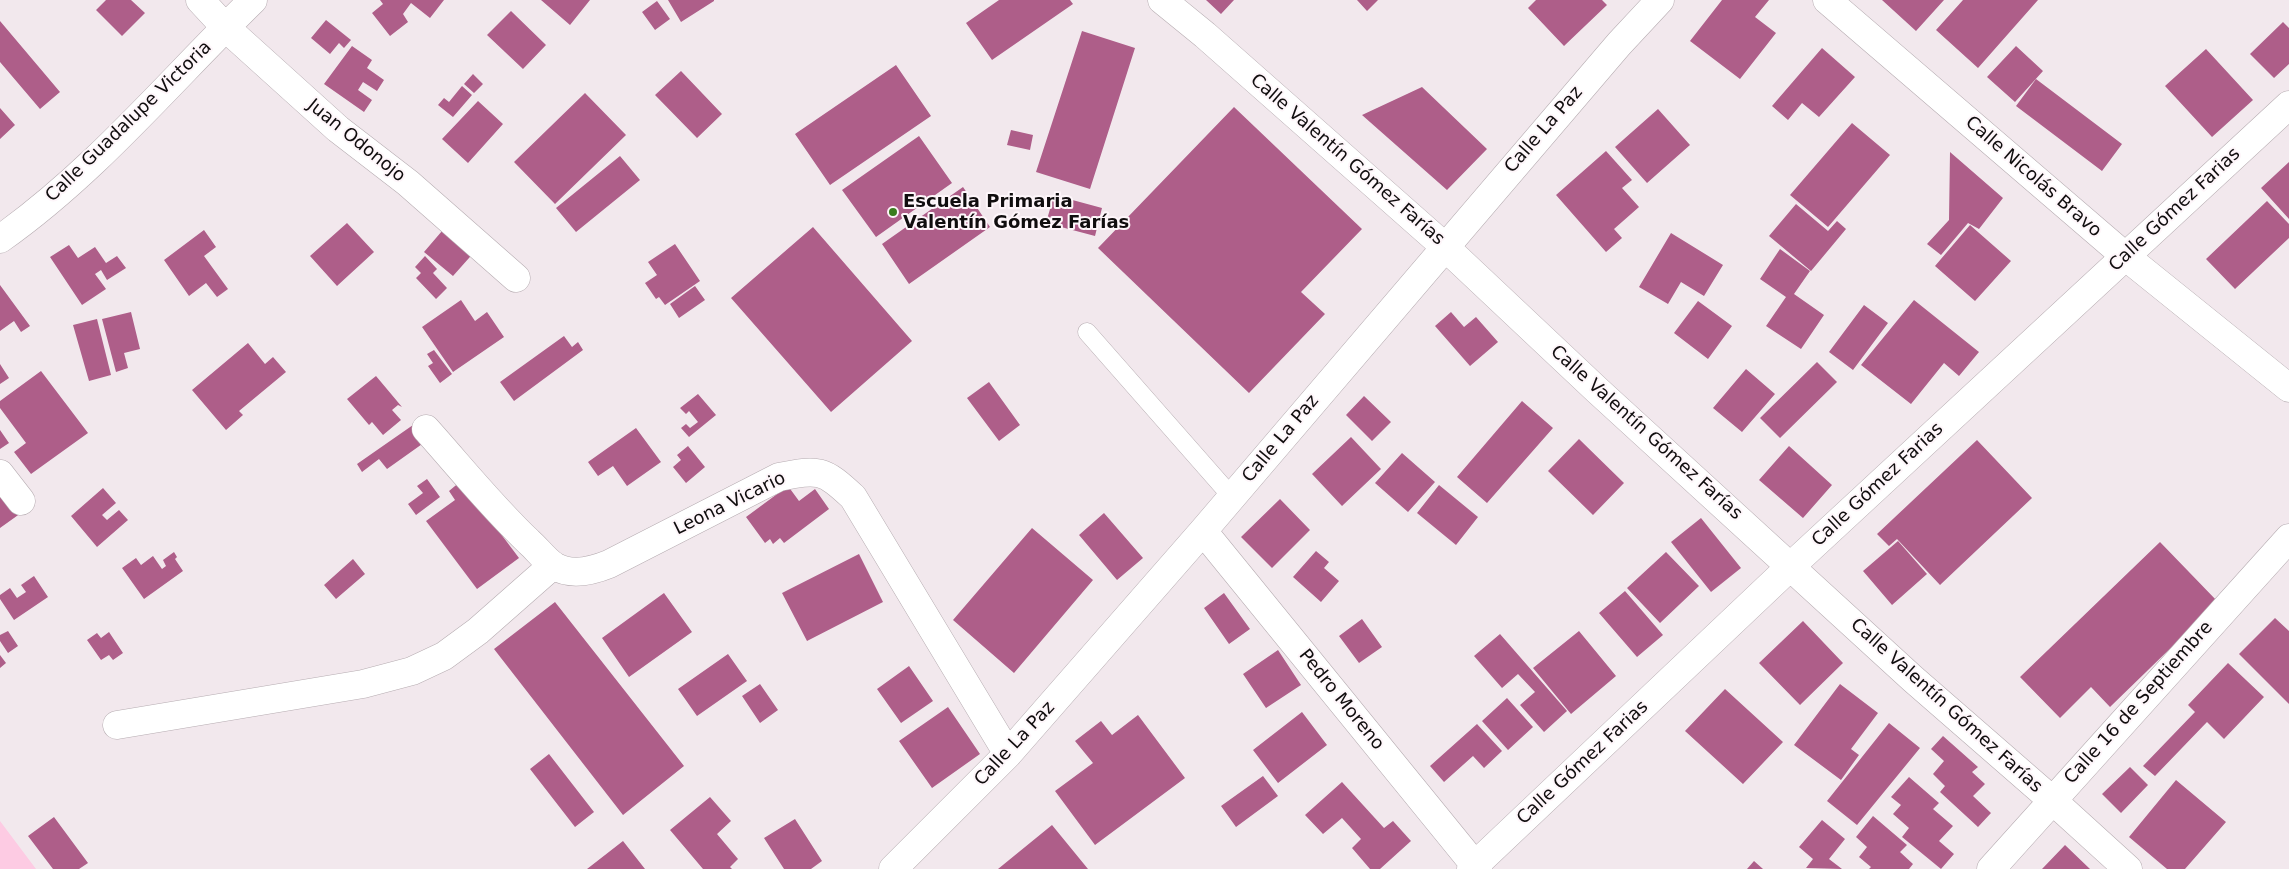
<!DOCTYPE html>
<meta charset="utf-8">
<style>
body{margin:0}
canvas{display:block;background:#f2e8ed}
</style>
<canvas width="2289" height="869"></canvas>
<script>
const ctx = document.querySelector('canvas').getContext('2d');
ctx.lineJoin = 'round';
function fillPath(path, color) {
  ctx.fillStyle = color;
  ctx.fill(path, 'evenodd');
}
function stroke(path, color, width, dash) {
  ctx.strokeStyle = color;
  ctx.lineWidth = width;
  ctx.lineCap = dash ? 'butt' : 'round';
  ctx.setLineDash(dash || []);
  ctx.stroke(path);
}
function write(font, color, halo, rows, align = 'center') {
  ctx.font = font + ' "DejaVu Sans",sans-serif';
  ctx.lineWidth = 4;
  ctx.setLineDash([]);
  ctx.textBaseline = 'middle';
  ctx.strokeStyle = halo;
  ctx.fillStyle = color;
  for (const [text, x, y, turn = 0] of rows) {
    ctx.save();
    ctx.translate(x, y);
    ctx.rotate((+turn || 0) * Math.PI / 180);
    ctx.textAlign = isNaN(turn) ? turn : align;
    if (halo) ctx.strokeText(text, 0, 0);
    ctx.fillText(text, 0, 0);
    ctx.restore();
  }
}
fillPath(new Path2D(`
 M 0,821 L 36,869 L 0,869 Z`), '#fdcbe3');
fillPath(new Path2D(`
 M 106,0 L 131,0 L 145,13 L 122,36 L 96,10 Z
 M 380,0 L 444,0 L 430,18 L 411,3 L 403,14 L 408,22 L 390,36 L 372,13 L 383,4 Z
 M 541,0 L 590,0 L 570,25 Z
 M 668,0 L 714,0 L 714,1 L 681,22 Z
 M 999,0 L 1070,0 L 1073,4 L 992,60 L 966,23 Z
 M 1206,0 L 1234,0 L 1221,14 Z
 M 1357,0 L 1378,0 L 1367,11 Z
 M 1536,0 L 1602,0 L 1607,5 L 1564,46 L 1528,8 Z
 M 1722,0 L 1769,0 L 1755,17 L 1776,33 L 1740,79 L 1690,41 Z
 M 1882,0 L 1944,0 L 1916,31 Z
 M 1963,0 L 2038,0 L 1978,68 L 1936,30 Z
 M 657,1 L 670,19 L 655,30 L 642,12 Z
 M 511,11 L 546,45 L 523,69 L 487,35 Z
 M 326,20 L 351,40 L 344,48 L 339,43 L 330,54 L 311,38 Z
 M 0,21 L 60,92 L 40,109 L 0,62 Z
 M 2283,22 L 2289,28 L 2289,64 L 2274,78 L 2250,54 Z
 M 1082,31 L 1135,48 L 1090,189 L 1036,172 Z
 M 352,46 L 372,60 L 367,68 L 384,80 L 377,91 L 363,82 L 358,90 L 372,100 L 364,112 L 324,84 Z
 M 2016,46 L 2043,71 L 2015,102 L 1987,77 Z
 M 1822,48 L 1855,77 L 1819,117 L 1802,103 L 1788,120 L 1772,106 Z
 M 2206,49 L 2253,100 L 2212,137 L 2165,86 Z
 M 896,65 L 931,116 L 830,185 L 795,134 Z
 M 681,71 L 722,114 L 697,138 L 655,95 Z
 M 473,74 L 483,84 L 474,93 L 464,84 Z
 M 2036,79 L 2122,144 L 2102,171 L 2016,106 Z
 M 462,86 L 472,95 L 453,117 L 438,105 L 444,98 L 449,102 Z
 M 1422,87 L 1487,149 L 1447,190 L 1362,115 Z
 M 585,93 L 626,135 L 555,204 L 514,162 Z
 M 478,101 L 503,124 L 468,163 L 442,139 Z
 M 1234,107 L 1362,229 L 1301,292 L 1325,314 L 1249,393 L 1098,248 Z
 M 0,108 L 15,125 L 0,139 Z
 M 1658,109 L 1690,145 L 1647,183 L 1615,147 Z
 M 1852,123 L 1890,155 L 1828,227 L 1790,195 Z
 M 1011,130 L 1033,135 L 1030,150 L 1007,145 Z
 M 919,136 L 952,183 L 876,237 L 842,190 Z
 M 1606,151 L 1632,180 L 1622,188 L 1639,207 L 1614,229 L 1622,238 L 1606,252 L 1556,195 Z
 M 1950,152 L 2003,198 L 1979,229 L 1968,223 L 1941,255 L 1927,244 L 1949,220 Z
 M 620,156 L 640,180 L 576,232 L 556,208 Z
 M 2289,162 L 2289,219 L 2261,188 Z
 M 963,187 L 990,227 L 909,284 L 882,244 Z
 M 1054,195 L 1102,208 L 1095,236 L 1046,223 Z
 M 2267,201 L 2289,224 L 2289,238 L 2235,289 L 2206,259 Z
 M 1796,204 L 1828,231 L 1837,221 L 1846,229 L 1811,271 L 1769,236 Z
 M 347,223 L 374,252 L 337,286 L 310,256 Z
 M 448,224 L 477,249 L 453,276 L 424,252 Z
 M 1970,225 L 2011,261 L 1975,301 L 1935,266 Z
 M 813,227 L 912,341 L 831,412 L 731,298 Z
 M 204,230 L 216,247 L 204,256 L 228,289 L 217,297 L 206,283 L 189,296 L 164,260 Z
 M 1671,233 L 1723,265 L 1704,296 L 1681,282 L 1668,304 L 1639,287 Z
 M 675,244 L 700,281 L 665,305 L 659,297 L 656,299 L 645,283 L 657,275 L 648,262 Z
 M 69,245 L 78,258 L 95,247 L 106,263 L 117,256 L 126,268 L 107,280 L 101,270 L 95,274 L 106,289 L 82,305 L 50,257 Z
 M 1780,249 L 1810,271 L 1794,294 L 1824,315 L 1801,349 L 1766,326 L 1786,297 L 1760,279 Z
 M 425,256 L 437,269 L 433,273 L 447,288 L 436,299 L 416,278 L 421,273 L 415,267 Z
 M 0,285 L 30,326 L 21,332 L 14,321 L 0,331 Z
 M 695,286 L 705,300 L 679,318 L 670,304 Z
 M 461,300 L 475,321 L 487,312 L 504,337 L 453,372 L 422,327 Z
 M 1914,300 L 1979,352 L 1959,376 L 1944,363 L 1911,404 L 1861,365 Z
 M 1698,301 L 1732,326 L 1708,359 L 1674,333 Z
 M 1864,305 L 1888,323 L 1853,370 L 1829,352 Z
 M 131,312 L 140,349 L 124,353 L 128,368 L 116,372 L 102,319 Z
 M 1451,312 L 1464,327 L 1476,317 L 1498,342 L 1470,366 L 1435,326 Z
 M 97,319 L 111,375 L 89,381 L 73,325 Z
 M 564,336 L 572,347 L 578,342 L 583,350 L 514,401 L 500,382 Z
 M 248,343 L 265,364 L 273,357 L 286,372 L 239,411 L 243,415 L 226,430 L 192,390 Z
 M 434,350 L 452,374 L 440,383 L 428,366 L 433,363 L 427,354 Z
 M 1817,362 L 1837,382 L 1780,438 L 1760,418 Z
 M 0,364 L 9,378 L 0,384 Z
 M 1746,369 L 1775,394 L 1742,432 L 1713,408 Z
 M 41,371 L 88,433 L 31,474 L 14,452 L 26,443 L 0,408 L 0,401 Z
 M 376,376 L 402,407 L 398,405 L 392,410 L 401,420 L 383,435 L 372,422 L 369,425 L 347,399 Z
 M 989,382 L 1020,425 L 999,441 L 967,398 Z
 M 698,394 L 716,415 L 689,437 L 681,428 L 686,424 L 690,428 L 698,422 L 689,411 L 686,414 L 680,408 Z
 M 1364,396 L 1391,422 L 1372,441 L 1346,415 Z
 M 1522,401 L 1553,428 L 1487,503 L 1457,477 Z
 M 413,425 L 425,442 L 387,469 L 379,459 L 362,472 L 357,464 Z
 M 636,428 L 661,462 L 627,486 L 613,466 L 598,476 L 588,462 Z
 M 0,430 L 9,443 L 0,449 Z
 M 1351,437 L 1381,469 L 1342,506 L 1312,474 Z
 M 1579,439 L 1624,483 L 1593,515 L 1548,471 Z
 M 1977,440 L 2032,498 L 1940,585 L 1897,539 L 1889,546 L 1877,534 Z
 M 688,446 L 705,467 L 686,483 L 673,467 L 681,460 L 677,455 Z
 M 1789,446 L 1832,485 L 1803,518 L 1759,480 Z
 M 1402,453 L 1435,482 L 1408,512 L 1375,483 Z
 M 427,479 L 440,497 L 416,515 L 408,504 L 423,493 L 417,486 Z
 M 461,481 L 519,558 L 477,589 L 426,521 L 455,500 L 449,491 Z
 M 1439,485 L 1478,517 L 1456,545 L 1417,513 Z
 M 0,486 L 21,513 L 0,528 Z
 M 788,486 L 799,501 L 815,489 L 829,509 L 784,543 L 780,538 L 773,544 L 770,539 L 765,543 L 746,517 Z
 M 103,488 L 116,503 L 102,515 L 107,520 L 119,510 L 128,520 L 97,547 L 71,516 Z
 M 1280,499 L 1310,530 L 1272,568 L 1241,537 Z
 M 1104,513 L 1143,558 L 1117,580 L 1079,535 Z
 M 1701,518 L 1741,568 L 1711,592 L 1671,542 Z
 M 1032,528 L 1093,580 L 1014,673 L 953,620 Z
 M 1898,541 L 1927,574 L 1892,605 L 1863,571 Z
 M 2160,542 L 2218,602 L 2110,707 L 2091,687 L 2060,718 L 2020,677 Z
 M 1316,551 L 1329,562 L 1324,568 L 1339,581 L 1321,602 L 1293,577 Z
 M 174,552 L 177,557 L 175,559 L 183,571 L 144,599 L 122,568 L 136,558 L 141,565 L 153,556 L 162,569 L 166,566 L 163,560 Z
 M 1666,552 L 1699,586 L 1660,623 L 1627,588 Z
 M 859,554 L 883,602 L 807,641 L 782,593 Z
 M 353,559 L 365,574 L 336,599 L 324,585 Z
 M 34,576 L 48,597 L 14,620 L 0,599 L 0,595 L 10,588 L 17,598 L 26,592 L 21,585 Z
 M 1625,591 L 1663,635 L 1637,657 L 1599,613 Z
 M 664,593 L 692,632 L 629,677 L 602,638 Z
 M 1224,593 L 1250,629 L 1229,644 L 1204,608 Z
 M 555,602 L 684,766 L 623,815 L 494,649 Z
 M 2275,618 L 2289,631 L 2289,704 L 2239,654 Z
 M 1362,619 L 1382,647 L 1359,663 L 1339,636 Z
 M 1803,621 L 1843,663 L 1800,705 L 1759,663 Z
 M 8,631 L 18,646 L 8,653 L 0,641 L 0,635 Z
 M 1579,631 L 1616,676 L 1571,714 L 1533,668 Z
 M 109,632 L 123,653 L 113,660 L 109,655 L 101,660 L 87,640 L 97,633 L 101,638 Z
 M 1500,634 L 1567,711 L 1544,732 L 1520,705 L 1535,692 L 1518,674 L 1502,688 L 1474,656 Z
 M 1278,650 L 1301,685 L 1266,708 L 1243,674 Z
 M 728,654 L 747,681 L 697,716 L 678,689 Z
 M 0,655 L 6,663 L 0,668 Z
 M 2228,663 L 2264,697 L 2224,739 L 2207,722 L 2155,776 L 2143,766 L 2195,712 L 2188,705 Z
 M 909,666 L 933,701 L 901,723 L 877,689 Z
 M 760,684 L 778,710 L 760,723 L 742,696 Z
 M 1840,684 L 1878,713 L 1851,749 L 1859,755 L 1841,780 L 1794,745 Z
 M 1725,689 L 1783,742 L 1743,784 L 1685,731 Z
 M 1507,698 L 1533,727 L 1508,750 L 1482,721 Z
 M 948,707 L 980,754 L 932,788 L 899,741 Z
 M 1302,712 L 1327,745 L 1278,783 L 1253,750 Z
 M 1138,715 L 1185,778 L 1095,845 L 1055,791 L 1093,763 L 1075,741 L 1101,721 L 1112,735 Z
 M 1889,723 L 1920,748 L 1857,825 L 1827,801 Z
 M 1477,724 L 1502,751 L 1484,768 L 1473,756 L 1444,782 L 1430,766 Z
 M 1943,736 L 1978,767 L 1972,772 L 1985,784 L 1973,796 L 1991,813 L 1978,827 L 1940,792 L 1945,786 L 1933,774 L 1944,761 L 1931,749 Z
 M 549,754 L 594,812 L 575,827 L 530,769 Z
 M 2130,767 L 2148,785 L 2121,813 L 2102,794 Z
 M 1263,776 L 1278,796 L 1236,827 L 1221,806 Z
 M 1909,777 L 1939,803 L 1933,809 L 1953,826 L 1939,841 L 1954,854 L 1941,869 L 1902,837 L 1909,828 L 1893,814 L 1901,805 L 1891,797 Z
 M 2176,780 L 2226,822 L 2185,869 L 2167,869 L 2129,837 Z
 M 1342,782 L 1384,828 L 1393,821 L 1411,841 L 1380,869 L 1370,869 L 1352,848 L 1361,839 L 1342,818 L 1323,834 L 1305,815 Z
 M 710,797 L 731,821 L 717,834 L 738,859 L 730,867 L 732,869 L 703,869 L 670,830 Z
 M 1873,816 L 1907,845 L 1900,852 L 1913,864 L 1909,869 L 1869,869 L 1871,867 L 1859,857 L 1867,847 L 1856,837 Z
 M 54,817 L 88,863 L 79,869 L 53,869 L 28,836 Z
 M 795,819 L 822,861 L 811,869 L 784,869 L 764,838 Z
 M 1822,820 L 1845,839 L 1829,859 L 1842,869 L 1806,868 L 1813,859 L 1799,847 Z
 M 1052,825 L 1088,869 L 998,869 Z
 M 623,841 L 645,869 L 587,869 Z
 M 2065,845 L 2090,869 L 2042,869 Z
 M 1754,861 L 1763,869 L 1747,869 Z`), '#ae5e89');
const lane = new Path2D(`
 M 1087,332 L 1232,497`);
const street = new Path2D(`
 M 200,0 L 225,27 L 338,129 L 408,183 L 516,278
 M 1162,0 L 1205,35 L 1444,246 L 1597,390 L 1913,679 L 2052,800 L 2128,869
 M 1827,0 L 2125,256 L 2289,388
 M 0,239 C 95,172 170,81 253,0
 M 426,429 C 460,467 492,507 529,542 C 537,549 545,560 554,566 C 571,576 592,571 609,564 L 779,477 C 819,469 823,469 853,497 L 1008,754
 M 0,474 L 21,501
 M 1203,531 L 1478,869
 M 117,725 L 363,684 L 412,671 L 444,656 L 478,631 L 553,565
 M 893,869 L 1008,754 L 1203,531 L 1619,44 L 1660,0
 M 1471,869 L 1791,566 L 2289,105
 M 1991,869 L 2289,538`);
stroke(lane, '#b6acb1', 19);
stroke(street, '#b6acb1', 29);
stroke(lane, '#fff', 18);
stroke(street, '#fff', 28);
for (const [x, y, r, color] of [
 [893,212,5,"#3a7d1e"]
]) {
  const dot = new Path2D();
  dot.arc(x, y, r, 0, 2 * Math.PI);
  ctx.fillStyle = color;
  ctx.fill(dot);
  stroke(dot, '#fef6fa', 2);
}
write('18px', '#100d0e', '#fef6fa', [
 ["Calle Guadalupe Victoria",129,122,-44],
 ["Calle La Paz",1544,130,-49],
 ["Juan Odonojo",356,141,39],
 ["Calle Valentín Gómez Farías",1347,160,41],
 ["Calle Nicolás Bravo",2033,177,41],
 ["Calle Gómez Farias",2175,210,-43],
 ["Calle Valentín Gómez Farías",1646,433,42],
 ["Calle La Paz",1281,439,-50],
 ["Calle Gómez Farias",1878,485,-43],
 ["Leona Vicario",730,504,-26],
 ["Pedro Moreno",1341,700,51],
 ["Calle 16 de Septiembre",2139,703,-48],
 ["Calle Valentín Gómez Farías",1946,706,42],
 ["Calle La Paz",1015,744,-47],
 ["Calle Gómez Farias",1583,763,-43]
]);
write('bold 18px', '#100d0e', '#fef6fa', [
 ["Escuela Primaria",903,202],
 ["Valentín Gómez Farías",903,223]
], 'left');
</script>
